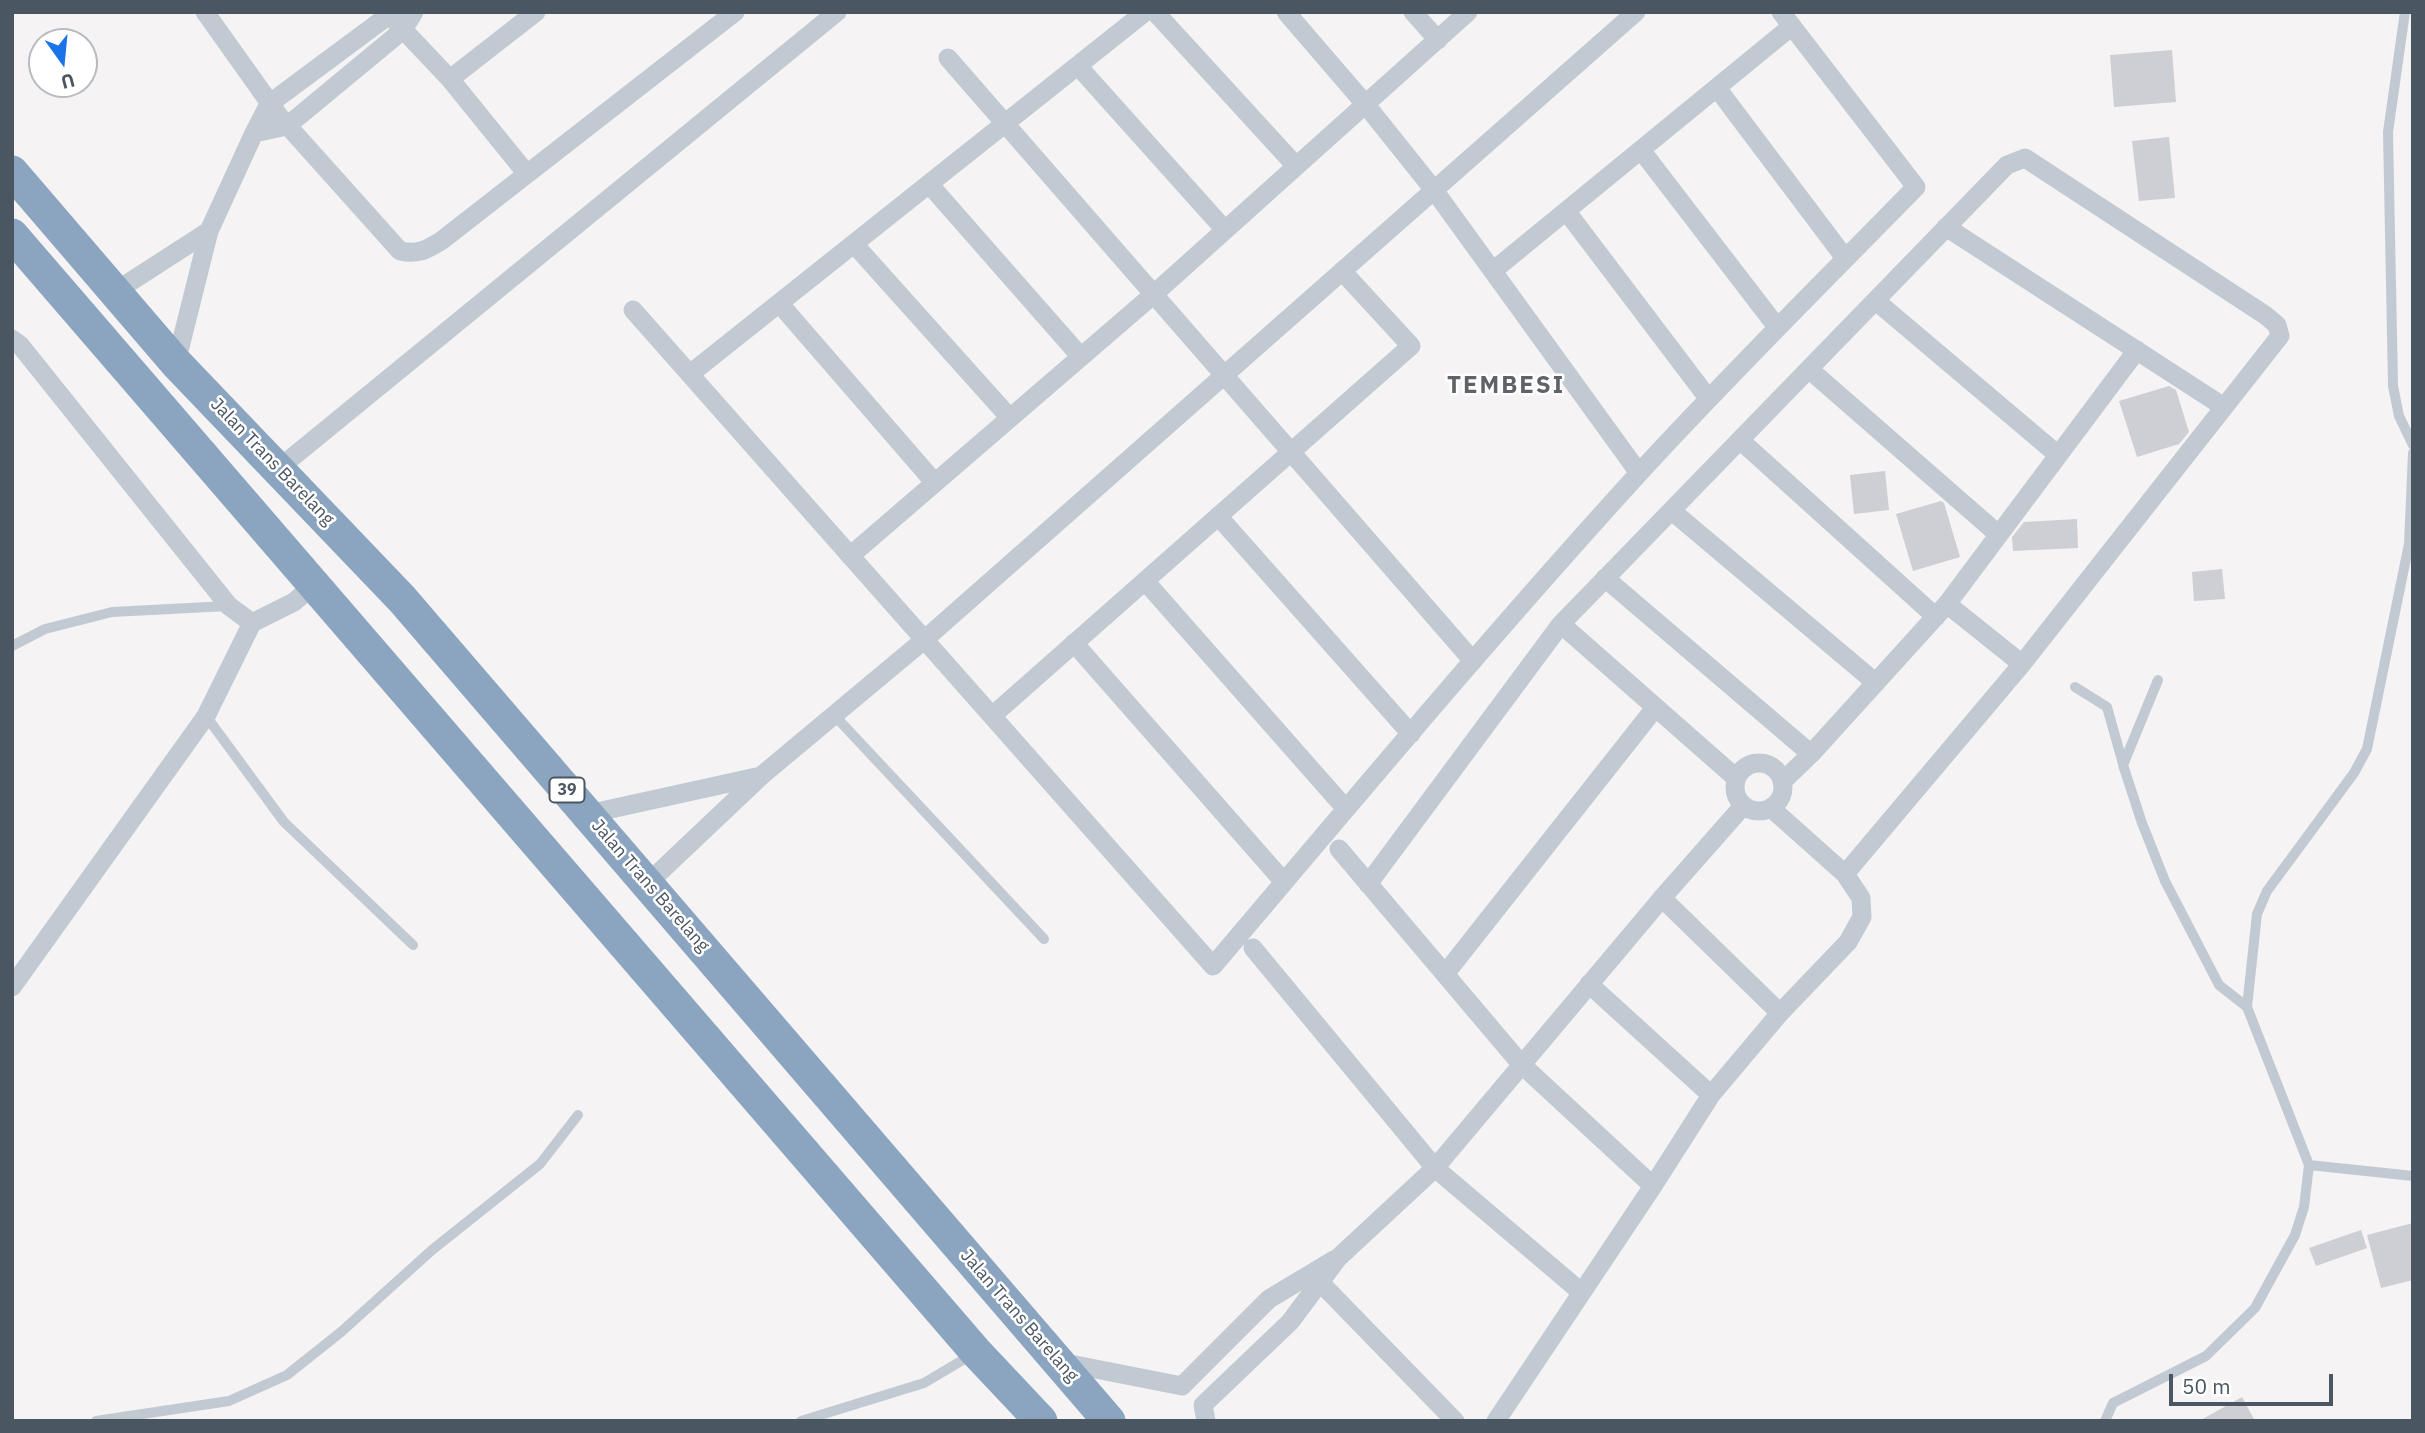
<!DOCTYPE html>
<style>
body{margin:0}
#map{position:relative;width:2425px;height:1433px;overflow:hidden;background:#f5f3f3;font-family:"IBM Plex Sans",sans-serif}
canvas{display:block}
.frame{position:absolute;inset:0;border:14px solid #4a5661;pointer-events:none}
.north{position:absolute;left:28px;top:28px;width:70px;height:70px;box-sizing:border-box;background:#fff;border:2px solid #b7bbc0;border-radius:50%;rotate:165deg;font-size:19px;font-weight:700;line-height:28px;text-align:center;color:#4a5661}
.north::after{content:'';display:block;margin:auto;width:24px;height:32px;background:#1a73e8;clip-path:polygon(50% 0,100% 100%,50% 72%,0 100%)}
.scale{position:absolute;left:2169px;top:1374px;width:164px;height:32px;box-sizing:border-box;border:4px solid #4a5661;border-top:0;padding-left:9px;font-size:21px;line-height:24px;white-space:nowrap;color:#4a5661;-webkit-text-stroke:5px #fff;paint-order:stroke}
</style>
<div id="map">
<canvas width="2425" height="1433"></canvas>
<div class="frame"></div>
<div class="north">U</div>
<div class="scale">50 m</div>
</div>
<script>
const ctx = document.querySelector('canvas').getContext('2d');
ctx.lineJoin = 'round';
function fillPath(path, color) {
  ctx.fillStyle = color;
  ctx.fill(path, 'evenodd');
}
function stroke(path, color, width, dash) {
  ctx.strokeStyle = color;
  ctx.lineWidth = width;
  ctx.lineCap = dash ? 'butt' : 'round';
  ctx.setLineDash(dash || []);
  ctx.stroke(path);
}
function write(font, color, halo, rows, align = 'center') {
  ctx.font = font + ' "IBM Plex Sans",sans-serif';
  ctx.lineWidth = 5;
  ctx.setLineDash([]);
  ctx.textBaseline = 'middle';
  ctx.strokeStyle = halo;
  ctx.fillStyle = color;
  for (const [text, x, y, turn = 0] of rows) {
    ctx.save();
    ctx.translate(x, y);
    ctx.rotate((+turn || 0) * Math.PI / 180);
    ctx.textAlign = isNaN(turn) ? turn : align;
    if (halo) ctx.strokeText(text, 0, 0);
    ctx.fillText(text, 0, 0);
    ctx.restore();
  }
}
fillPath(new Path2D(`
 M 2172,50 L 2176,102 L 2114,107 L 2110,55 Z
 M 2169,137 L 2175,198 L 2139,201 L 2132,141 Z
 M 2169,386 L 2176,390 L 2189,432 L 2179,444 L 2137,457 L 2119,401 Z
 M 1885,471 L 1889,510 L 1854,514 L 1850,475 Z
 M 1941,501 L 1944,503 L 1960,557 L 1913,571 L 1896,514 Z
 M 2077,519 L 2078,548 L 2013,551 L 2012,537 L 2024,522 Z
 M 2222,569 L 2225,599 L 2194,601 L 2192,572 Z
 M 2413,1223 L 2413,1280 L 2381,1288 L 2367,1235 Z
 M 2361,1230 L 2367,1248 L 2316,1266 L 2309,1248 Z
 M 2242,1397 L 2255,1421 L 2199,1421 Z`), '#cdcfd5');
stroke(new Path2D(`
 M 2405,12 L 2388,132 L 2393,386 L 2399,416 L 2413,445
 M 12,646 L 45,629 L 112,612 L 228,606
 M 2075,687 L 2107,707 L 2123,764
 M 834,715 L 1044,939
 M 206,716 L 284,822 L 413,945
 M 2247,1007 L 2257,914 L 2267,891 L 2354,773 L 2367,749 L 2409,544 L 2413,453
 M 2309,1165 L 2413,1176
 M 96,1421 L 229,1401 L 287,1375 L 341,1332 L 432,1250 L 540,1164 L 578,1115
 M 801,1421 L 924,1383 L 973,1354
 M 2105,1421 L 2113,1403 L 2206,1356 L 2255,1308 L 2295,1235 L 2304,1207 L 2309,1165 L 2247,1007 L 2219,985 L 2165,881 L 2142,823 L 2123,765 L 2158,680`), '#c1cad2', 10);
stroke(new Path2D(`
 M 205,12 L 279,116 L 400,251 C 418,255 426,250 441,241 L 735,12
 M 393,12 L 269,104 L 254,133 L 287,126 L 403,30 L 414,12
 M 1155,12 L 1296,166
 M 1286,12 L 1366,105 L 1434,190 L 1639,473
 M 1413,12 L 1438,40
 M 395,21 L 450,79 L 527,174
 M 948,58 L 1473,661
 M 1078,66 L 1225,230
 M 450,79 L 536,12
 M 1717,88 L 1845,258
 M 1641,150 L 1777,327
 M 929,184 L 1081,357
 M 1567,212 L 1708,398
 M 1946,227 L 2224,407
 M 854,244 L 1010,418
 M 1494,270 L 1792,26
 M 116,291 L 209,231
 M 1876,301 L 2058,455
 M 779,303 L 935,483
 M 633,310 L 1213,966 C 1354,800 1494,632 1641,471 C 1730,374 1824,281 1916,187 L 1781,12
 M 12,339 L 20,345 L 229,606 L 252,623
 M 176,363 L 209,231 L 254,133
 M 1810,370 L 1999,535
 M 690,374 L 1145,12
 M 1741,441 L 1936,617
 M 278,469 L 837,12
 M 1672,511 L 1876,683
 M 1218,516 L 1411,734
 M 850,556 L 1154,294 L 1468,12
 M 1605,578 L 1811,754
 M 1145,581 L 1346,809
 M 1947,604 L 2022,664
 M 1561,624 L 1736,778
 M 1074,643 L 1284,882
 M 992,716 L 1411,346 L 1342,271
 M1735 787a24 24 0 1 1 48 0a24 24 0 1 1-48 0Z
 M 1782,782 L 1811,754 L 1947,604 L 2137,350
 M 1771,808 L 1845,874
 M 588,814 L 761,776
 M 1339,849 L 1521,1064 L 1653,1186
 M 648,883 L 761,776 L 924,640 L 1636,12
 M 1368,884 L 1561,624 L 2007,165 L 2025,158 L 2265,315 L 2277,325 L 2280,336 L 2022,664 L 1845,874 L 1861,898 L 1862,917 L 1848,942 L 1780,1013 L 1711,1095 L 1653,1186 L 1496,1421
 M 1662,898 L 1780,1013
 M 1253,948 L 1435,1168 L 1581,1292
 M 1445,974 L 1655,708
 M 1589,984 L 1711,1095
 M 12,987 L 206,716 L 252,623 L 294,602 L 315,584
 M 1312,1274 L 1455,1421
 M 1060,1362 L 1182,1386 L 1269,1299 L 1334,1260
 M 1206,1421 L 1203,1405 L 1290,1322 L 1338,1258 L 1435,1168 L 1662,898 L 1743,806`), '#c1cad2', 19);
stroke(new Path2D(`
 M 12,172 L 176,363 L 402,599 L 1109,1421
 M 12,235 L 976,1352 L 1041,1421`), '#8ba5c1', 33);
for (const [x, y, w] of [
 [567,790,35]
]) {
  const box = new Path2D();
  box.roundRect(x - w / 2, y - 12.5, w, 25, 5);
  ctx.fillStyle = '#fff';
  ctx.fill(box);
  stroke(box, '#4a5661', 2);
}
write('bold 16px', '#4a5661', null, [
 ["39",567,790]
]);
write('18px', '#4a5661', '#fff', [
 ["Jalan Trans Barelang",272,462,46],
 ["Jalan Trans Barelang",650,886,49],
 ["Jalan Trans Barelang",1019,1316,49]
]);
ctx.letterSpacing = '2px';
write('bold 24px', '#5f6368', '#fff', [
 ["TEMBESI",1506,386]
]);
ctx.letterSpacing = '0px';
</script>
